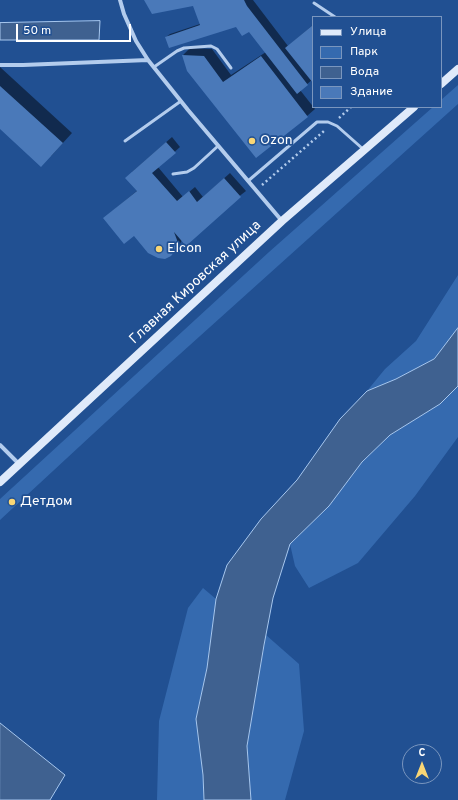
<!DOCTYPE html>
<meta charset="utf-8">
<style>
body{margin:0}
#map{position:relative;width:458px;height:800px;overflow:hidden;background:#215092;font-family:Overpass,sans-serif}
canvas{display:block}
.legend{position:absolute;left:312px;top:16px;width:130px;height:92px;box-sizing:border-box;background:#215092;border:1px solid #7a96be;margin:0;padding:5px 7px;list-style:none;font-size:12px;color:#fff}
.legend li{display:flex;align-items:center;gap:8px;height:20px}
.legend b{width:20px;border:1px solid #7a96be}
.north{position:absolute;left:402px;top:744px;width:40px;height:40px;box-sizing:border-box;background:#215092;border:1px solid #7a96be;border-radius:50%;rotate:0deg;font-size:11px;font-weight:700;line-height:16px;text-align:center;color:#fff}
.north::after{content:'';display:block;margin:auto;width:14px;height:18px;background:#f9d675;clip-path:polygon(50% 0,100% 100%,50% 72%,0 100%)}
.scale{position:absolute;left:16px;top:24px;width:115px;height:18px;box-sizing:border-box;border:2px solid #fff;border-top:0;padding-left:5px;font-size:12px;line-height:14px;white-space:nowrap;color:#fff;-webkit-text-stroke:3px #215092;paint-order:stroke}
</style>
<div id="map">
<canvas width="458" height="800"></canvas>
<ul class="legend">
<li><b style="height:5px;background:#dfeafa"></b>Улица</li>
<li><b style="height:11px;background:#356aaf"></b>Парк</li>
<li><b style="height:11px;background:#3f6190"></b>Вода</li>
<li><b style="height:11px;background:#4a79b9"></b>Здание</li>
</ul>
<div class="north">С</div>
<div class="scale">50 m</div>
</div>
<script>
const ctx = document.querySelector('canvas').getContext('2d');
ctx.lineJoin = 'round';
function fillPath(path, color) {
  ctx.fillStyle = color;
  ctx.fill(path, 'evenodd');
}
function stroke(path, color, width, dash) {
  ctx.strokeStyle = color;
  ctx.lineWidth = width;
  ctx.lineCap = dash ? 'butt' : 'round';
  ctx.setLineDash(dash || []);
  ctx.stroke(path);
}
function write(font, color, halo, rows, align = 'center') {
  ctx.font = font + ' Overpass,sans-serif';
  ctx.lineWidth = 3.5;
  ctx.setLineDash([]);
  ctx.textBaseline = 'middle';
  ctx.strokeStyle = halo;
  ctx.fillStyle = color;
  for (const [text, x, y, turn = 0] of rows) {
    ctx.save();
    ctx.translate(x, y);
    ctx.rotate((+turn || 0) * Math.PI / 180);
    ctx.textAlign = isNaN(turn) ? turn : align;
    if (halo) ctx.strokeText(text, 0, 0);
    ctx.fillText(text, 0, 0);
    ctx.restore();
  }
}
fillPath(new Path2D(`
 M 458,85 L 458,104 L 160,372 L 0,520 L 0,499 L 269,252 L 433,107 L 441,107 L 441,100 Z
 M 458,275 L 458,328 L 434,359 L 396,379 L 367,391 L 385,369 L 416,341 Z
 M 458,386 L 458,437 L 415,496 L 358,563 L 309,588 L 295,566 L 290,544 L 329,506 L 362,462 L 390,435 L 440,404 Z
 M 203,588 L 216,599 L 207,668 L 196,719 L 203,775 L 204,800 L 157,800 L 159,721 L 188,608 Z
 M 266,635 L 299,664 L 304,731 L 285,800 L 251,800 L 247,746 Z`), '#356aaf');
const water = new Path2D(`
 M 100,21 L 99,40 L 0,40 L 0,23 Z
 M 458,328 L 458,386 L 440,404 L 390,435 L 362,462 L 329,506 L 290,544 L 273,598 L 264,645 L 247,746 L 251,800 L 204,800 L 203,775 L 196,719 L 207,668 L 216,599 L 227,565 L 261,519 L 297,480 L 340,419 L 367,391 L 396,379 L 434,359 Z
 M 0,723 L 65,775 L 50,800 L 0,800 Z`);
fillPath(water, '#3f6190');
stroke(water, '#a7c7ee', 1);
fillPath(new Path2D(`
 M 145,0 L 253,0 L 288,46 L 313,25 L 313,81 L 312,80 L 300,90 L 315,109 L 307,116 L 256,157 L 183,55 L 190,48 L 212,49 L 231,75 L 266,52 L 250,30 L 236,26 L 166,37 L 170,34 L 200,24 L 194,5 Z
 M 0,67 L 72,133 L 51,156 L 0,128 Z
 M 172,137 L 180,147 L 158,167 L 183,197 L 195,187 L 203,197 L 230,173 L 246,191 L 182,240 L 177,249 L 171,255 L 134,235 L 110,213 L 138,190 L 132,172 Z`), '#0007');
fillPath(new Path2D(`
 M 144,0 L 244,0 L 247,6 L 308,85 L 297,94 L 249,32 L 242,36 L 236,27 L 169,48 L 165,37 L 200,25 L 193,6 L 152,14 Z
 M 313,25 L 313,83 L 285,48 Z
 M 182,55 L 204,56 L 223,82 L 261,56 L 308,117 L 256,158 L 187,71 Z
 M 0,86 L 63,143 L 41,167 L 0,129 Z
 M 166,142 L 176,153 L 152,173 L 177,201 L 189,191 L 197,202 L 224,178 L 241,197 L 186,246 L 174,232 L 177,240 L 177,245 L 175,251 L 171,256 L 165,259 L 158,258 L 148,253 L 134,236 L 124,244 L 103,218 L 137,191 L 125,178 Z`), '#4a79b9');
stroke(new Path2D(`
 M 339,118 L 351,107
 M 262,185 L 324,131`), '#b3cced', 2.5, [2, 3]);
stroke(new Path2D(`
 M 314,3 L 335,17
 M 154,67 L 177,51 L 184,48 L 211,46 L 217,49 L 231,68
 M 125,141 L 181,101
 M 173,174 L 187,172 L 194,168 L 218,146
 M 248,181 L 317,122 L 328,122 L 337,126 L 363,149`), '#b3cced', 3);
stroke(new Path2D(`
 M 120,0 L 124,14 L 136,41 L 148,60 L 188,110 L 282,221
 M 0,65 L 23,65 L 148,60
 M 0,445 L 19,464`), '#b3cced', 4);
stroke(new Path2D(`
 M 441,84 L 458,69
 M 0,482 L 282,221 L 414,107`), '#dfeafa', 8);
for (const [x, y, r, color] of [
 [252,141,4,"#f9d675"],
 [159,249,4,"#f9d675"],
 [12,502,4,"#f9d675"]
]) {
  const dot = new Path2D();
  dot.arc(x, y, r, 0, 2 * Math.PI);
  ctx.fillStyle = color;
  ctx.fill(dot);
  stroke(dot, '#215092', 1.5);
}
write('14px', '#fff', '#215092', [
 ["Ozon",260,141],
 ["Elcon",167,249],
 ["Детдом",20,502]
], 'left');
write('14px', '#fff', '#215092', [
 ["Главная Кировская улица",196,283,-43]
]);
</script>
